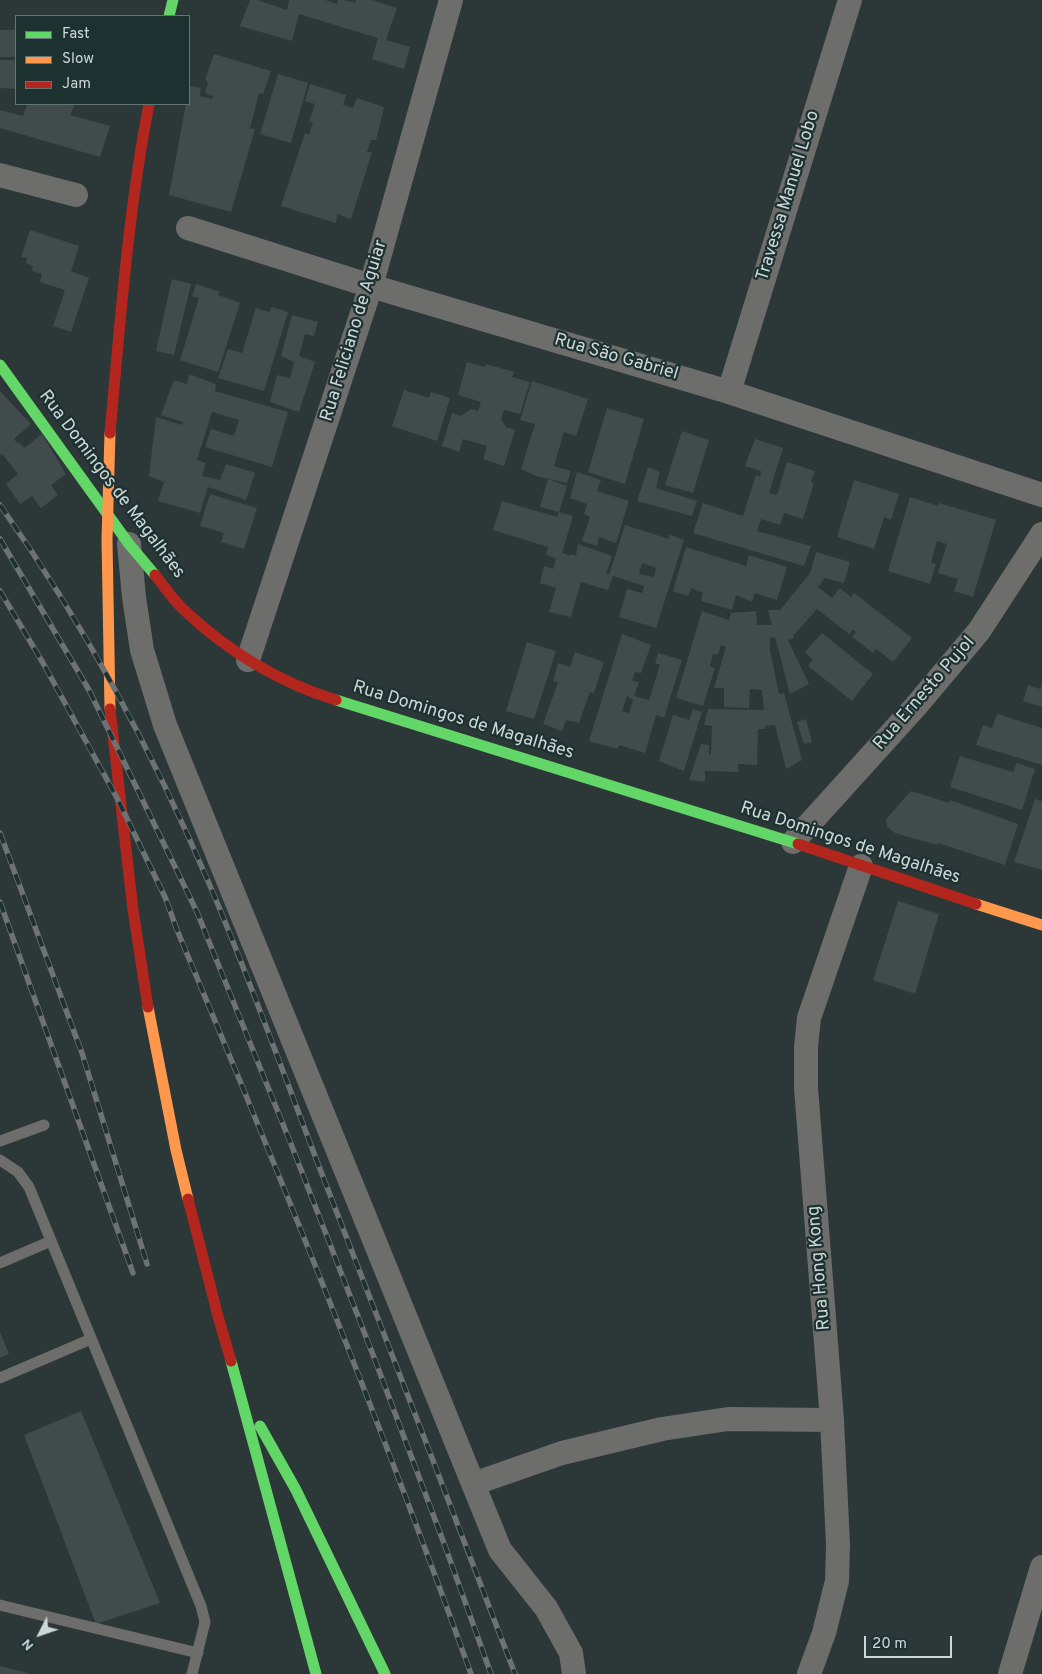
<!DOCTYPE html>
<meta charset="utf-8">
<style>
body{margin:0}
#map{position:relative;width:1042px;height:1674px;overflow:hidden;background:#2c3738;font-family:Overpass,sans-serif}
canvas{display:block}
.legend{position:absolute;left:15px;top:15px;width:175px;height:90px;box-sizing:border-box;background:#1e3131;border:1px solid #647373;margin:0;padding:6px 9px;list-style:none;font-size:15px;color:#ccd7d7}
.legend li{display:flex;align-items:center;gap:10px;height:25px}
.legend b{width:25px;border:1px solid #647373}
.north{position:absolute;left:15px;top:1609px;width:50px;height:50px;-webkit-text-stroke:4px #1e3131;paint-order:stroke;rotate:229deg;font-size:14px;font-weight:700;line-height:20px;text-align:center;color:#ccd7d7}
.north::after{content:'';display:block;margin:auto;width:18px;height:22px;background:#ccd7d7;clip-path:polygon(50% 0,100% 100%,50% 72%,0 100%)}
.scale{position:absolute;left:864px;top:1636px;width:88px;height:22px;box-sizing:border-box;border:2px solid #ccd7d7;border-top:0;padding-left:6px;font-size:15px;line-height:18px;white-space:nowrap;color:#ccd7d7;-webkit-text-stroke:4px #1e3131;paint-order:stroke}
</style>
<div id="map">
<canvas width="1042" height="1674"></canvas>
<ul class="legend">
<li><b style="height:6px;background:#63d668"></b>Fast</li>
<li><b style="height:6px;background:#ff974d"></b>Slow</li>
<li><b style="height:6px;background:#b3261e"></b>Jam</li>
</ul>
<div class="north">N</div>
<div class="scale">20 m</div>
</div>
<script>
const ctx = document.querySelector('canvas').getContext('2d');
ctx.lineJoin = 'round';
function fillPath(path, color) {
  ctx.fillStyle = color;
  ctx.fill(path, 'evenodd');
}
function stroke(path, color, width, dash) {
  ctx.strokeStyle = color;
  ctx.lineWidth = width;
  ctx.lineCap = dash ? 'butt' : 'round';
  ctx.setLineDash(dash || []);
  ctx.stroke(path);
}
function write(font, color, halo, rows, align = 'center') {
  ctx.font = font + ' Overpass,sans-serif';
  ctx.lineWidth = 4.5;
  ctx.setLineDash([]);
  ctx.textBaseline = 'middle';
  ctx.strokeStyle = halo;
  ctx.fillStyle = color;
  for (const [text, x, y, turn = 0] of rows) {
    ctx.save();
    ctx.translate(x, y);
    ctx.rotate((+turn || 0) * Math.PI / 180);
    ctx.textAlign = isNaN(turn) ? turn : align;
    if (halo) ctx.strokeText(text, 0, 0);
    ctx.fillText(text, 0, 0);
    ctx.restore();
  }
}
fillPath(new Path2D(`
 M 250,0 L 257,0 L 287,10 L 289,0 L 325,0 L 337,4 L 338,0 L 344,0 L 355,3 L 356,0 L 372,0 L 397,8 L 386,40 L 410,47 L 404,69 L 372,59 L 378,38 L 299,14 L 292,41 L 240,26 Z
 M 0,30 L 16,30 L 16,57 L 0,57 Z
 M 214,54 L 271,71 L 263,94 L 259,93 L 250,128 L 255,129 L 231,212 L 169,195 L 186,104 L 189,104 L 190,86 L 201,88 L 200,96 L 212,99 L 213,96 L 205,93 L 208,82 L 205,80 Z
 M 0,60 L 16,60 L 16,89 L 0,88 Z
 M 278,74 L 308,83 L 291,143 L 260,134 Z
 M 310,84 L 346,95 L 343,105 L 353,108 L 357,98 L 384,107 L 376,140 L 371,140 L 367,152 L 372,152 L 351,219 L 337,214 L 336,223 L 281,206 L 305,133 L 309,135 L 313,122 L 309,122 L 315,104 L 305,101 Z
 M 27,104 L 75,104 L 70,115 L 110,126 L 100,157 L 0,128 L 0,110 L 23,116 Z
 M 30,230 L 79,246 L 71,271 L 89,278 L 71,332 L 53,326 L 65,290 L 40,282 L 42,274 L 32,271 L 33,266 L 26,263 L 27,258 L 21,257 Z
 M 172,279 L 191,284 L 174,355 L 156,351 Z
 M 196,284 L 220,292 L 218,295 L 240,303 L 218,372 L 180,360 L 199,298 L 192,296 Z
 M 272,307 L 288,312 L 264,391 L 218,378 L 228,349 L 242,353 L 256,308 L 269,312 Z
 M 292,315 L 318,322 L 314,336 L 305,334 L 299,356 L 315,362 L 299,412 L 270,402 L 277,375 L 290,378 L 294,362 L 281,356 Z
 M 467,362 L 485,367 L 486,364 L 514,372 L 512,377 L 530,382 L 520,414 L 504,410 L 501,419 L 506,427 L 515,430 L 504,466 L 483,459 L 487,446 L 463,439 L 459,452 L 442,446 L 452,413 L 461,416 L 471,409 L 478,411 L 481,402 L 458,395 Z
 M 189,374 L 216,384 L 215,391 L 288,412 L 272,467 L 205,447 L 211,429 L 234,436 L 239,420 L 212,412 L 197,460 L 206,463 L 202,476 L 220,480 L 226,464 L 255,473 L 246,500 L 208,487 L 200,513 L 158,501 L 164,482 L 149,476 L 156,417 L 182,425 L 183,422 L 161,415 L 174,380 L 187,384 Z
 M 532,381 L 588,399 L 576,436 L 564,432 L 554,466 L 571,471 L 567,483 L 536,476 L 521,469 L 535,424 L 520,420 Z
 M 404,390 L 429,398 L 431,392 L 450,398 L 437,441 L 392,426 Z
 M 0,391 L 31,424 L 14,439 L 18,444 L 19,442 L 24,448 L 42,434 L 66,474 L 51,485 L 58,495 L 41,508 L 32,496 L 20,504 L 6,484 L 18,474 L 2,454 L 0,455 Z
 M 607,408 L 644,419 L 625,484 L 588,472 Z
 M 682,431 L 709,440 L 693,493 L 665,485 Z
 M 755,439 L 783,448 L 769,493 L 777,495 L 787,462 L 815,471 L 811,482 L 814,483 L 803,519 L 784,513 L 780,525 L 761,519 L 757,531 L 811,546 L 804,566 L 693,533 L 703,503 L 743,516 L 756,475 L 760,477 L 761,471 L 745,466 Z
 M 648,467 L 660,472 L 656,488 L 697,501 L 692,516 L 637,501 Z
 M 577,472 L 601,480 L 597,491 L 629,501 L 616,543 L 599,537 L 597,546 L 582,541 L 590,517 L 584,514 L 587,504 L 570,498 Z
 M 548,479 L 567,486 L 559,512 L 540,507 Z
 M 854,480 L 899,494 L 891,520 L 884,517 L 874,549 L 837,537 Z
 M 210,494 L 257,508 L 244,549 L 221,542 L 224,533 L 200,526 Z
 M 910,497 L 938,506 L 939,503 L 996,520 L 973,597 L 954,591 L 958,579 L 938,573 L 947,544 L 937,541 L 931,562 L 936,564 L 930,584 L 888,571 Z
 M 502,501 L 557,517 L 559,512 L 573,516 L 562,553 L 571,556 L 571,554 L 576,556 L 578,544 L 612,556 L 606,574 L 609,575 L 625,525 L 669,539 L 669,534 L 684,540 L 656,628 L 619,617 L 627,589 L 642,593 L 644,586 L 613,576 L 608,590 L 581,582 L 571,617 L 549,612 L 556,588 L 540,583 L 544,566 L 553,569 L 556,558 L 546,555 L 548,547 L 493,530 ZM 642,563 L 656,568 L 654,577 L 639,574 Z
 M 686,547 L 746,566 L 749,555 L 787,567 L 777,600 L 755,593 L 752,602 L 736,595 L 732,610 L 701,601 L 703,593 L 691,588 L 688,596 L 673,591 Z
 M 816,552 L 850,562 L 844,583 L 825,578 L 818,587 L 832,598 L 840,588 L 851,597 L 854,593 L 912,638 L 893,662 L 876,649 L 873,653 L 852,637 L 856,632 L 853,630 L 849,634 L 817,609 L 793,636 L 794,638 L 788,640 L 809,684 L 790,694 L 775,637 L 770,638 L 770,650 L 779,694 L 784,693 L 802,760 L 786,769 L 775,725 L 765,726 L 765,729 L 758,729 L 757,765 L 738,764 L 739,772 L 705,771 L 705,782 L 689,780 L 701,744 L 709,745 L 709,754 L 711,754 L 712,726 L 704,725 L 708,709 L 764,710 L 762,690 L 750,689 L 749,708 L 724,707 L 724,688 L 714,688 L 726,647 L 721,645 L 718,655 L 713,654 L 710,666 L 715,668 L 703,706 L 676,698 L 702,611 L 729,620 L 731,613 L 756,611 L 757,625 L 772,625 L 768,610 L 780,610 L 810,573 Z
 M 822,633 L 873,674 L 852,701 L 808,666 L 813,660 L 805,652 Z
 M 622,634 L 651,645 L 641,673 L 635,672 L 632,681 L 639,682 L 634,696 L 649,700 L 660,665 L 655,663 L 658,653 L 682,660 L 664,718 L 656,715 L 645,753 L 619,745 L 617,749 L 589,741 ZM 627,696 L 633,700 L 629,713 L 622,711 Z
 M 527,642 L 556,651 L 534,719 L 506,711 Z
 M 575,652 L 604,662 L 594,693 L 590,692 L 579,723 L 566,720 L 562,731 L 543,724 L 558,682 L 553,681 L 558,663 L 570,667 Z
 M 1028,685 L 1040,689 L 1042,685 L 1042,707 L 1023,701 Z
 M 693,709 L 702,712 L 684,771 L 659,761 L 673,715 L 689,720 Z
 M 997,714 L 1042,728 L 1042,765 L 976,745 L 983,725 L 992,728 Z
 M 806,719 L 812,742 L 804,744 L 797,722 Z
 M 960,756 L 1013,772 L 1017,763 L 1035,769 L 1022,810 L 950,787 Z
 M 911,791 L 949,803 L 950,800 L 1018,824 L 1005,865 L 938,843 L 937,845 L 895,833 L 887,827 L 886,819 Z
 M 1035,799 L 1042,801 L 1042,870 L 1014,862 Z
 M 898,901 L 939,914 L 915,994 L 873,980 Z
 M 0,1332 L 9,1354 L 0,1358 Z
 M 81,1411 L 160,1603 L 96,1624 L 24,1435 Z
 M 0,1666 L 28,1673 L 28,1674 L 0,1674 Z`), '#414b4b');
stroke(new Path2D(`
 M 0,1141 L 44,1125
 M 0,1160 L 18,1172 L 29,1187 L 201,1606 L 205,1622 L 192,1674
 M 0,1263 L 51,1241
 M 0,1378 L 91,1339
 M 0,1605 L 198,1653`), '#6d6d6c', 11);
stroke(new Path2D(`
 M 0,175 L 76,195
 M 188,228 L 371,286 L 729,392 L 1042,495
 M 729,392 L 850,0
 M 129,544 L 134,597 L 142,650 L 165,725 L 180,762 L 500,1550 L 546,1608 L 571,1653 L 574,1674
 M 248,660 L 371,286 L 451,0
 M 793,842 L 916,706 L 979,631 L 1042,534
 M 473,1484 L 562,1453 L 662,1429 L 728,1419 L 832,1420
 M 809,1674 L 824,1633 L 837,1581 L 838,1544 L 832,1420 L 806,1088 L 806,1047 L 809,1018 L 861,866
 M 1010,1674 L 1042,1567`), '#6d6d6c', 24);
stroke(new Path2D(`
 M 169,16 L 173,0
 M 0,365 L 129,544 L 155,575
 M 336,700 L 798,844
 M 231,1361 L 316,1674
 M 260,1426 L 296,1490 L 385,1674`), '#63d668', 11);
stroke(new Path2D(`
 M 110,709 L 107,540 L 110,433
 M 976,904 L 1042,925
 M 148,1007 L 176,1150 L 188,1199`), '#ff974d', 11);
stroke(new Path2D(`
 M 110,433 C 120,323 128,212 149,104
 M 155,575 C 164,586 173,600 184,610 C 227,651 280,683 336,700
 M 110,709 L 133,910 L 148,1007
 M 798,844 L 976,904
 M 188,1199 L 219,1320 L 231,1361`), '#b3261e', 11);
const rail = new Path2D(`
 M 0,505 C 84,624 154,754 211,888 C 250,980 284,1075 320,1169 C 385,1338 451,1505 515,1674
 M 0,539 L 89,690 L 197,912 L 291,1144 L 375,1360 L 445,1546 L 491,1674
 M 0,591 L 43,663 L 117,798 L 165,897 L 177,930 C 280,1175 381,1423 471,1674
 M 0,833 L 82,1053 L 147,1264
 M 0,902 L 133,1273`);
stroke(rail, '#6e7272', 5.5);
stroke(rail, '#1e3131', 4, [11]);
write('18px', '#ccd7d7', '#1e3131', [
 ["Travessa Manuel Lobo",789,196,-73],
 ["Rua Feliciano de Aguiar",355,331,-73],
 ["Rua São Gabriel",616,358,16],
 ["Rua Domingos de Magalhães",111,485,53],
 ["Rua Ernesto Pujol",925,694,-49],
 ["Rua Domingos de Magalhães",463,721,17],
 ["Rua Domingos de Magalhães",850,844,18],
 ["Rua Hong Kong",820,1268,-95]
]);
</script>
